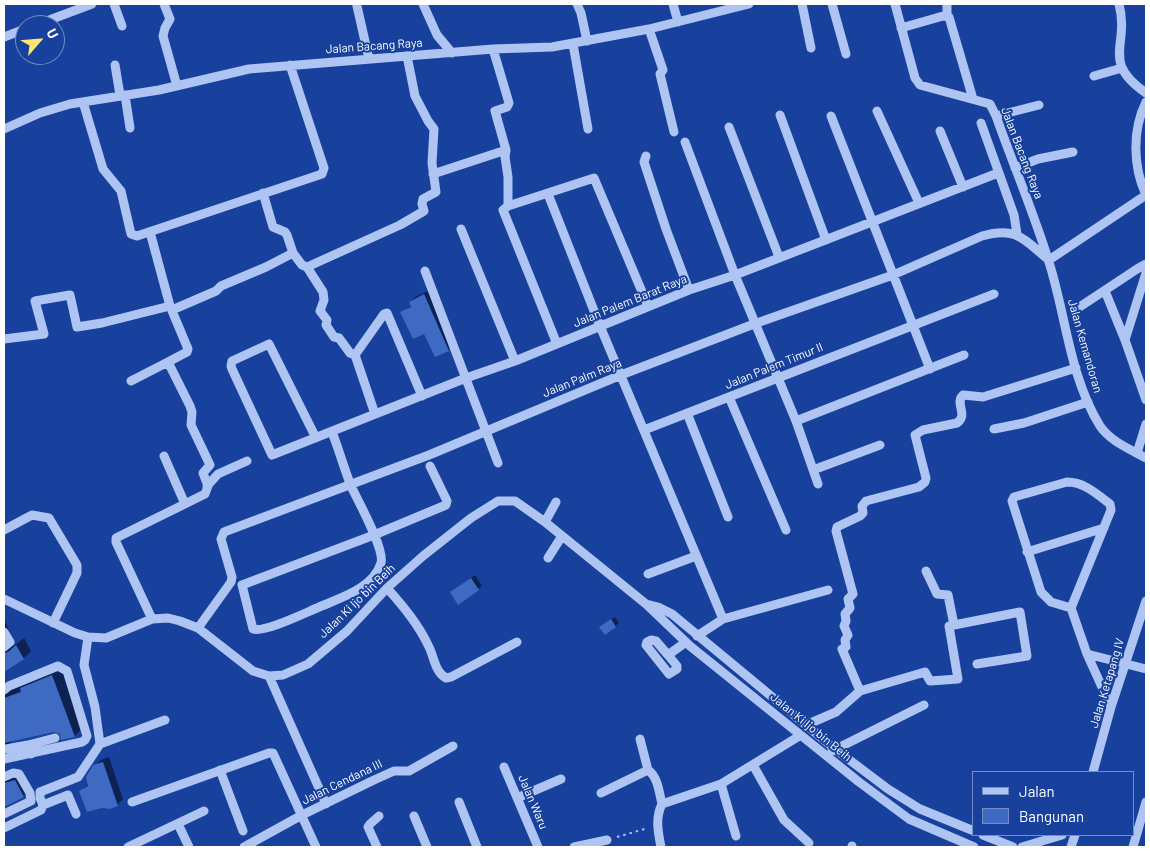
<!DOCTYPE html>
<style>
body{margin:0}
#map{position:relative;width:1150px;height:851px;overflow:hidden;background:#17419c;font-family:Barlow,sans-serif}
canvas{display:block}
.frame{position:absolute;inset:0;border:5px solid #fff;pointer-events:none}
.legend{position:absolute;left:972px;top:771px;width:162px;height:65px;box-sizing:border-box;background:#17419c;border:1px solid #748dc4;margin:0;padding:6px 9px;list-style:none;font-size:15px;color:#fff}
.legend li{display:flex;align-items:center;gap:10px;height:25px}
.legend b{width:25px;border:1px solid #748dc4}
.north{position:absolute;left:15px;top:15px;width:50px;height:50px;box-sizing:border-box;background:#17419c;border:1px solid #748dc4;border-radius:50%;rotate:63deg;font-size:14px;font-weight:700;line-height:20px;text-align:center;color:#fff}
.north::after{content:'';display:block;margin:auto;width:18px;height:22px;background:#ffe76f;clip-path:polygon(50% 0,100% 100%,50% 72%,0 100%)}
</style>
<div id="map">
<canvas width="1150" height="851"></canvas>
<div class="frame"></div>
<ul class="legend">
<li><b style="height:6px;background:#aec4f2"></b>Jalan</li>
<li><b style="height:14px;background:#3f6ac3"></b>Bangunan</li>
</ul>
<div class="north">U</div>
</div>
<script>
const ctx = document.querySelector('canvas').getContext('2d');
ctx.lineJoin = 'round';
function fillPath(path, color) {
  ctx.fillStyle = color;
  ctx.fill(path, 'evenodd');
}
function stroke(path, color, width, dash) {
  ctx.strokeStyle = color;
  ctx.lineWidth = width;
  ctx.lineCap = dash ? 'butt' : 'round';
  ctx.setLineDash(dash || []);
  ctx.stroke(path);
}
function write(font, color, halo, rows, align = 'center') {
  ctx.font = font + ' Barlow,sans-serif';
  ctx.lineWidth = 4;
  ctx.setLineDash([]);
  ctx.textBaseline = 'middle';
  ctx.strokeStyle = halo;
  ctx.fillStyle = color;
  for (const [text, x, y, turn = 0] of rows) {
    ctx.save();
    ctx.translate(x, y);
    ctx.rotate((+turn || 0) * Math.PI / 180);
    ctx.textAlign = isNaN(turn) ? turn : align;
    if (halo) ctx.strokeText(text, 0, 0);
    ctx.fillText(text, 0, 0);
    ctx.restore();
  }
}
fillPath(new Path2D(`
 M 430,290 L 453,345 L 448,350 L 402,313 L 412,305 L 410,302 L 415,297 Z
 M 475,575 L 482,586 L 459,603 L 452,592 Z
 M 4,617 L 9,632 L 6,643 L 14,646 L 24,638 L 31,651 L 24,658 L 4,671 Z
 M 615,617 L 619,623 L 615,626 L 604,624 Z
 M 64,664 L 86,724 L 75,736 L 54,731 L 13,740 L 4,749 L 4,691 Z
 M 109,757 L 123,799 L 117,805 L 80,791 L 89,784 L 94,766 L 101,760 Z
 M 21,775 L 29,791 L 23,796 L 4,807 L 4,779 Z`), '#0007');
fillPath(new Path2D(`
 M 424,294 L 449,351 L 435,357 L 424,334 L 413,339 L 400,312 L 411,307 L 409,302 Z
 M 471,578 L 479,590 L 458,605 L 450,592 Z
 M 611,619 L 616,627 L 605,635 L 599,627 Z
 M 16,645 L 24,659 L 4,672 L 4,653 L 8,652 Z
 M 52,675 L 75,737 L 61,740 L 60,734 L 54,732 L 4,743 L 4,698 L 21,692 L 20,688 Z
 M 103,762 L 118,806 L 110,809 L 102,808 L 87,812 L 79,791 L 88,786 L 86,777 L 93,765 Z
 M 15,780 L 24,797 L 4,807 L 4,783 Z`), '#3f6ac3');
stroke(new Path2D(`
 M 617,837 L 648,828`), '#aec4f2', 2, [2.5, 4]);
stroke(new Path2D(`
 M 114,4 L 122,26
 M 164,4 L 170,19 L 165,28 L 163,36 L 177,86
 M 423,4 L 437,35 L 452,53
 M 577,4 L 581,13 L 587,41
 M 673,4 L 678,22
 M 802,4 L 811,48
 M 832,4 L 846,54
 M 895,4 L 915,78 L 920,85 L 990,104 L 996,116 C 1013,164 1033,211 1048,259 C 1066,314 1069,376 1100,426 C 1111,442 1130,449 1146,458
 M 1119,4 C 1130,46 1100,61 1146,93
 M 357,6 L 369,59
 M 947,16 L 947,4
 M 36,25 L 92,4
 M 901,28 L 943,16 L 949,17 L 973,99
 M 649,29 L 663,70 L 660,74 L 674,132
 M 4,37 L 25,29
 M 573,44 L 588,129
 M 493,49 L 509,103 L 507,107 L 495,111 L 506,150 L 505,157 L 508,177 L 508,206
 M 115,65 L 120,95
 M 1094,76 L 1122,68
 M 125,95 L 130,128
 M 83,102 L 103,169 L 121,191 L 131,234 L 137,236 L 322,174 L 324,168 L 290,65
 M 1146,102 C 1132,130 1133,167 1146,195
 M 877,111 L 919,203
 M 780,115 L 826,240
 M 831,116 L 930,369
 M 996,116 L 1039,105
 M 981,123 L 1014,215 L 1017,234
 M 729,127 L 779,257
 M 4,129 L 40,113 L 70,104 L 159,90 L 249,69 L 493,49 L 552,47 L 649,29 L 749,4
 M 940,131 L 963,187
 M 685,142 L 735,275 L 796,421 L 818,484
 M 646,156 L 644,162 L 666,229 L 689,290
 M 1015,168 L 1038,159 L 1073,152
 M 433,174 L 506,150
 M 263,193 L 273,227 L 285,232 L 287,235 L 293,253 L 302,265 L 307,267 L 323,292 L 324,300 L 320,311 L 327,320 L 326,325 L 334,337 L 339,338 L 350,353 L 355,355 L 375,414
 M 548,194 L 600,326 L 723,619
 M 461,229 L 515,361
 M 150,232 L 170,306 L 188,349 L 187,352 L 168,362 L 190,406 L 192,412 L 191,425 L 210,465 L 203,473 L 208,486 L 205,494 L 116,538 L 116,542 L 152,619
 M 307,267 L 400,225 L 424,211 L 422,204 L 423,199 L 436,192 L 432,163 L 434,129 L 428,121 L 415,96 L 407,56
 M 425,271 L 498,463
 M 1105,291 L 1125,340 L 1146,400
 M 172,310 L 216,291 L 221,286 L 266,267 L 293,253
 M 1075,310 L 1137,269 L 1146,264
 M 4,339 L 44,334 L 35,301 L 70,295 L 77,327 L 102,323 L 170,306
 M 1125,340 L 1146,273
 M 557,344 L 503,210 L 508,206 L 594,178 L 648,306
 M 355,355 L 384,314 L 387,313 L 422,396
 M 131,381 L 168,362
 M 729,397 L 786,530
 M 687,413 L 728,517
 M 796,421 L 964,355
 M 994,429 L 1024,423 L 1088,402
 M 644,430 L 994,294
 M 332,432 C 339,450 344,468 351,486 C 358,501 385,549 381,563 C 373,589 339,598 317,608 C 305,613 264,633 253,629 L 242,585 L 374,535 L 446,505 L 447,501 L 430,466
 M 316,438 L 269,344 L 232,361 L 231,366 L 232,369 L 272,455 L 466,378 L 515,361 L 689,290 L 735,275 L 998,173
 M 1137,453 L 1146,424
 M 164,456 L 185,504
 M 813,470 L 880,445
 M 207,486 L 218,474 L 247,461
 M 545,522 L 556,502
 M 4,530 L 32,515 L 49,518 L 77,565 L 77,573 L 53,623
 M 1027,552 L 1104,528
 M 548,558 L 562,536
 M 648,574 L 696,556
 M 387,588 C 403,606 419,625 429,647 C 434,657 435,672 446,678 L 451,677 L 517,642
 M 4,599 L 75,633 L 88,637 L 106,638 L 152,619 L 168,618 L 180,621 L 198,628 L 253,671 L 269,676 L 283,675 L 308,664 L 347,631 L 387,588 L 423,556 L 471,518 L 498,501 L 515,501 L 545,522 L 646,604 L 690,646 L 859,782 L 909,819 L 974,847
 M 646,604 L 658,607 L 672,614 L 835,749 L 888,789 L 920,809 L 974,831
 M 1071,608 L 1111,510 L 1110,504 C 1097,494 1084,482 1067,482 L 1014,497 L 1012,501 L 1041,592 L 1051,602 L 1071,608 L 1087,654 L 1146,669
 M 954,625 L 1020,612 L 1027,656 L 977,664
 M 198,628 L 231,582 L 232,577 L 221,539 L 224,532 L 429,455 L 621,375 L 754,324 L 893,275 L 982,236 C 1017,226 1023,239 1049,260 L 1146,195
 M 4,632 L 10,642 L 4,647
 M 697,636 L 723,619 L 828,590
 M 88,637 L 84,665 L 95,707 L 100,744
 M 1087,654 L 1111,707
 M 668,655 L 656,641 L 651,640 L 647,642 L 646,645 L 669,674 L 677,669 L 677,666 L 668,655 L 686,642
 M 269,676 L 326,804
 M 4,690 L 9,686 L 58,666 L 67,671 L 87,736 L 85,740 L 82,742 L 4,759
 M 860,691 L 925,672 L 930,681 L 958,679 L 949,626 L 954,625 L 948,595 L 937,594 L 926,571
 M 806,725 L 836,712 L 860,691 L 842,649 L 846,647 L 845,640 L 848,635 L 844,626 L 846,621 L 845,614 L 850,608 L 848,599 L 853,594 L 836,531 L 837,527 L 860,516 L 863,513 L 862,506 L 866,501 L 919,487 L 925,482 L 926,478 L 915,435 L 923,430 L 957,423 C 969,415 954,403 963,395 L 983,397 L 1076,368
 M 640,739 L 648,770 C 658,777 659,792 662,804
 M 100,744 L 165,720
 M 6,749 L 28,745
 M 832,751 L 924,705
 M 31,754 L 28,745 L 55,738
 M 753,765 L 784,820 L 809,843
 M 504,767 L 538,847
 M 220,770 L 243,831
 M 1093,772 L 1111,707 L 1146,601
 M 4,777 L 13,773 L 19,774 L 30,793 L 31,801 L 4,814
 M 721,784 L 736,836
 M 601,793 L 648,770
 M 517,798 L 561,779
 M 132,802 L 269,753 L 273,753 L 316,847
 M 459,802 L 477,847
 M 43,805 L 68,795 L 76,814
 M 414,816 L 427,847
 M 178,824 L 189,847
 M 4,828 L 41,810 L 43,805 L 40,798 L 40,792 L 78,777 L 100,744
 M 983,835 L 1013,847
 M 128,847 L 204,811
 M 244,847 L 302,815 L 374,780 L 394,771 L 409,771 L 453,746
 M 377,847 L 368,827 L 370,824 L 379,816
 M 574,847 L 607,840
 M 661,847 C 658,832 655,818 662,804 L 721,784 L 801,735
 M 852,847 L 852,846
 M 1022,847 L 1062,835
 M 1071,847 L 1075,835
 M 1133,847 L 1146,802`), '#aec4f2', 9);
write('12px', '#fff', '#17419c', [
 ["Jalan Bacang Raya",374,46,-4],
 ["Jalan Bacang Raya",1022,153,69],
 ["Jalan Palem Barat Raya",630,301,-22],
 ["Jalan Kemandoran",1085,346,74],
 ["Jalan Palem Timur II",774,366,-22],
 ["Jalan Palm Raya",582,378,-22],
 ["Jalan Ki Ijo bin Beih",357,601,-44],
 ["Jalan Ketapang IV",1107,683,-73],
 ["Jalan Ki Ijo bin Beih",811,727,39],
 ["Jalan Cendana III",342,782,-26],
 ["Jalan Waru",533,802,67]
]);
</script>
